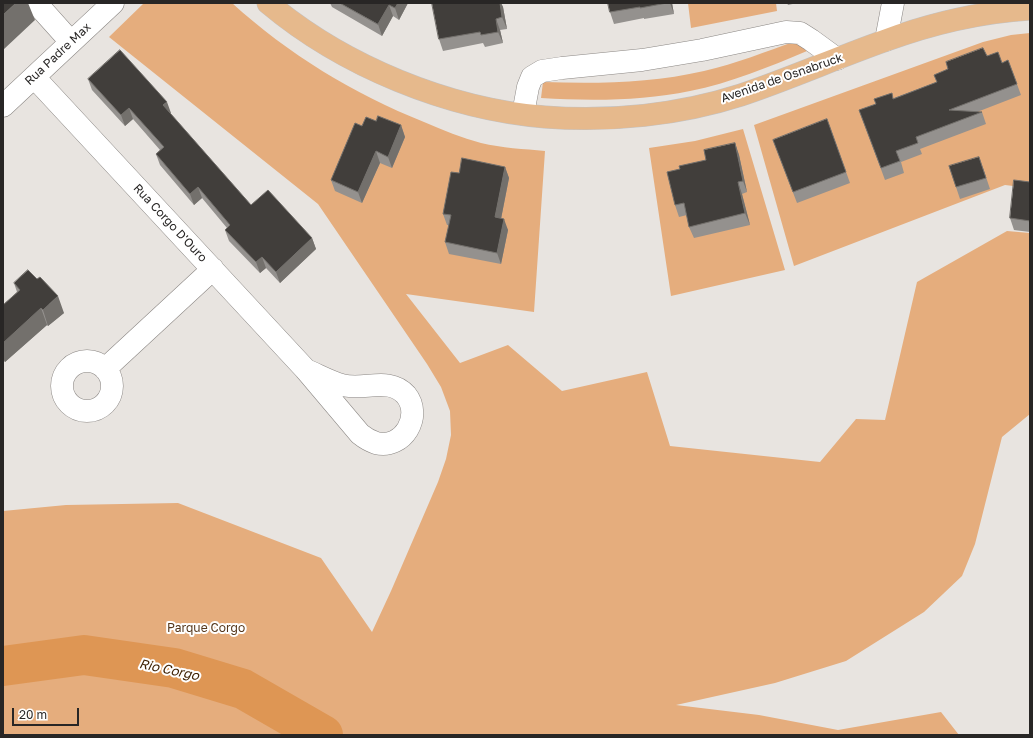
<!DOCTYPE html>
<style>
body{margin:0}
#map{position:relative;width:1033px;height:738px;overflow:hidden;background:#e8e4e0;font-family:"Golos Text",sans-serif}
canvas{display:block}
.frame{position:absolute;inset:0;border:4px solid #282625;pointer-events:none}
.scale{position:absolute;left:12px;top:708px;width:67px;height:18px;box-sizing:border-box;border:2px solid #282625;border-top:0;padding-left:5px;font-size:12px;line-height:14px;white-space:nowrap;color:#282625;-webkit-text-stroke:3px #fff;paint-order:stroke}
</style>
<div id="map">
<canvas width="1033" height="738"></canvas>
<div class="frame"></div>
<div class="scale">20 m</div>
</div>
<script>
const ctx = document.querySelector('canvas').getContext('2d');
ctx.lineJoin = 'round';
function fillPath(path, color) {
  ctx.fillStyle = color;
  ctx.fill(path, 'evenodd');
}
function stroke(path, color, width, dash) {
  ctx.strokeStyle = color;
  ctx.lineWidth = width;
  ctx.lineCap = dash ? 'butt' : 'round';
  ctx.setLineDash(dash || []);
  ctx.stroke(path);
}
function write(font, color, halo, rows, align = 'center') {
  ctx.font = font + ' "Golos Text",sans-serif';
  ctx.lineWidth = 4;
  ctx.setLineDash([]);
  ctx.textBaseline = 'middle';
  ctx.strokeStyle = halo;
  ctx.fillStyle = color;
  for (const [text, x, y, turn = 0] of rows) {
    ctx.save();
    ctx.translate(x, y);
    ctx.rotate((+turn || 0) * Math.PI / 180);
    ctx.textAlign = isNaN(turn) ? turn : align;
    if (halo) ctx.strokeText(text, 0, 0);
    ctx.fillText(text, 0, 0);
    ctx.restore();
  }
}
fillPath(new Path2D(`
 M 144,3 L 232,3 C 288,54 354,94 424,122 C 443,130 462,138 481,143 C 502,148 524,149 545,151 L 534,312 L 406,294 L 460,363 L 508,345 L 562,391 L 647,372 L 670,446 L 820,462 L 856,419 L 885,420 L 917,282 L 1007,231 L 1030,233 L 1030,414 L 1002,437 L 975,544 L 962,576 L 924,612 L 846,661 L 775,683 L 676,705 L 759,715 L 838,730 L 941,712 L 959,735 L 3,735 L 3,511 L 66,505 L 178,503 L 321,558 L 372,632 L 391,591 L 438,482 L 446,459 L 451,435 L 450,411 L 441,387 L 427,364 L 318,204 L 109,37 Z
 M 688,3 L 776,3 L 777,11 L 691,28 Z
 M 1030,33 L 1030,188 L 1005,185 L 794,266 L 754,125 L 983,42 L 1011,35 Z
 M 797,41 L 807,51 C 769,67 730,83 690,91 C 643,101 589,101 541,98 L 543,82 C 597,84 652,83 704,71 C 736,64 766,51 797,41 Z
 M 743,129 L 785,270 L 671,296 L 649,148 L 695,141 Z`), '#e5ad7d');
stroke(new Path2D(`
 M 3,666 L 84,655 L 174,668 L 243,689 L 323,735`), '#de9654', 40);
const minor = new Path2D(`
 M 36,3 L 71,42
 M 886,40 L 893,3
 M 34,77 L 306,370 L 360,434 C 365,438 370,441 376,443 C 403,450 423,416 406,395 C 389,376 364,391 342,385 C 330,382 318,375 306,370
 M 3,106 L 113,3
 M 523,114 L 528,87 L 532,77 L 542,71 L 562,68 L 642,60 L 702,50 L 786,32 L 800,33 L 811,40 L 837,59
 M62 386a25 25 0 1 1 50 0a25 25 0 1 1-50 0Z
 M 105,369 L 213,269`);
const major = new Path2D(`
 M 268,3 C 343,66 448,109 545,117 C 610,122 679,115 741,95 C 789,79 836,58 884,41 C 930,24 982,12 1030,9`);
stroke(minor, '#8b8784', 23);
stroke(major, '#c3c2c2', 23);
stroke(minor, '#fff', 22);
stroke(major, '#e6b98c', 22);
fillPath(new Path2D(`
 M 330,3 L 408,3 L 399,20 L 393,16 L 382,36 L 332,7 Z
 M 432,3 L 501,3 L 503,7 L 507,29 L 500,30 L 503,43 L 485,47 L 483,43 L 443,51 L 439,39 Z
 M 608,3 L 672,3 L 674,14 L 644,19 L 644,18 L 614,24 L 610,12 Z
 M 787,3 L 797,3 L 788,5 Z
 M 987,56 L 1002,63 L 1008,60 L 1021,95 L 977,112 L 982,112 L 986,124 L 920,149 L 922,154 L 901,162 L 904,173 L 885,180 L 859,110 L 894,98 L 937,82 Z
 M 88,79 L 171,113 L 170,113 L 251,205 L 312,238 L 316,249 L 280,283 L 266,268 L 260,273 L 229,241 L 225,230 L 227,228 L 202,198 L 194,205 L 160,165 L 156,154 L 160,150 L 133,119 L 125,126 L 92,90 Z
 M 827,119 L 850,183 L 797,203 L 773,140 Z
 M 376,121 L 401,125 L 405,137 L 392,168 L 380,163 L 362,203 L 335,191 L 331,180 L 362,126 Z
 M 735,143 L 739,155 L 747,192 L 742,194 L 750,225 L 694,238 L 689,227 L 687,215 L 679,217 L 675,205 L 680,169 L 706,160 Z
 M 505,167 L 509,178 L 501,219 L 508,230 L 501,264 L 449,254 L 445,242 L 449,225 L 447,225 L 443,214 L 459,173 Z
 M 983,168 L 990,189 L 960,199 L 956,187 Z
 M 1030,182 L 1030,232 L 1014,230 L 1010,218 Z
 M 14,283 L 64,313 L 48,326 L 47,325 L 5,362 L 3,360 L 3,305 L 17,292 Z`), '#94918e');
fillPath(new Path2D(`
 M 16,3 L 28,3 L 35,20 L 3,50 L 3,15 Z
 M 398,3 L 408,3 L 399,20 L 395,8 Z
 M 500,3 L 501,3 L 503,7 L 507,29 L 502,17 Z
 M 670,3 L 672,3 L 674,14 Z
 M 389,5 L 393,16 L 382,36 L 378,24 Z
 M 496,19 L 500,30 L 503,43 L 498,32 Z
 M 167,102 L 171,113 L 167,116 L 163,105 Z
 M 129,108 L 133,119 L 125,126 L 121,115 Z
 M 401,125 L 405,137 L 392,168 L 388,157 Z
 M 735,143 L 739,155 L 747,192 L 743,181 Z
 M 376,151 L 380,163 L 362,203 L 358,192 Z
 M 505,167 L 509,178 L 499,229 L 495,217 Z
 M 738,182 L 742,194 L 750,225 L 745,213 Z
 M 198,187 L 202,198 L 194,205 L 190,194 Z
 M 504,219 L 508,230 L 501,264 L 497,253 Z
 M 312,238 L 316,249 L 280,283 L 276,272 Z
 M 262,257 L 266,268 L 260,273 L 256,262 Z
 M 58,296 L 64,313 L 48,326 L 43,310 Z
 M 41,308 L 47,325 L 5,362 L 3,357 L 3,343 Z`), '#73706c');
const building = new Path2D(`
 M 3,3 L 16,3 L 3,15 Z
 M 340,3 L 398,3 L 395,8 L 389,5 L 378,24 Z
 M 432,3 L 500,3 L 502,17 L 496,19 L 498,32 L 481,35 L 480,32 L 439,39 Z
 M 608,3 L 667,3 L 640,8 L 640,7 L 610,12 Z
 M 983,48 L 987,56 L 998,52 L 1002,63 L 1008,60 L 1017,84 L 949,110 L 982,112 L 916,137 L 918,143 L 896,151 L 900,161 L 881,168 L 859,110 L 876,104 L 874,99 L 892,93 L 893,99 L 937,82 L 934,75 L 948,69 L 946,62 Z
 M 120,50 L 167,102 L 163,105 L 251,205 L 268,190 L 312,238 L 276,272 L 262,257 L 256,262 L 225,230 L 230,225 L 198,187 L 190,194 L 156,154 L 164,147 L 129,108 L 121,115 L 88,79 Z
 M 378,116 L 401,125 L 388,157 L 376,151 L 358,192 L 331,180 L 355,123 L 362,126 L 366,117 L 376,121 Z
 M 827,119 L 846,172 L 793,192 L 773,140 Z
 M 735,143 L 743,181 L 738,182 L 745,213 L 689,227 L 684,203 L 675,205 L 667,172 L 680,169 L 679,166 L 706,160 L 704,150 Z
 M 979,157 L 986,178 L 956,187 L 949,166 Z
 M 462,158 L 505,167 L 495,217 L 504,219 L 497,253 L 445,242 L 451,215 L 443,214 L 451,172 L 459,173 Z
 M 1014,180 L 1030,182 L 1030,221 L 1010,218 Z
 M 28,270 L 37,279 L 40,277 L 58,296 L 43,310 L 41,308 L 3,343 L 3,305 L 20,290 L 14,283 Z`);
fillPath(building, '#413e3b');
stroke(building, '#73706c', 1);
write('12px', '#282625', '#fff', [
 ["Rua Padre Max",58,54,-43],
 ["Avenida de Osnabruck",782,78,-19],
 ["Rua Corgo D'Ouro",170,223,47]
]);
write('12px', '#55371b', '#fff', [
 ["Parque Corgo",206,628]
]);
write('italic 13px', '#402306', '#fff', [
 ["Rio Corgo",169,670,12]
]);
</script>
